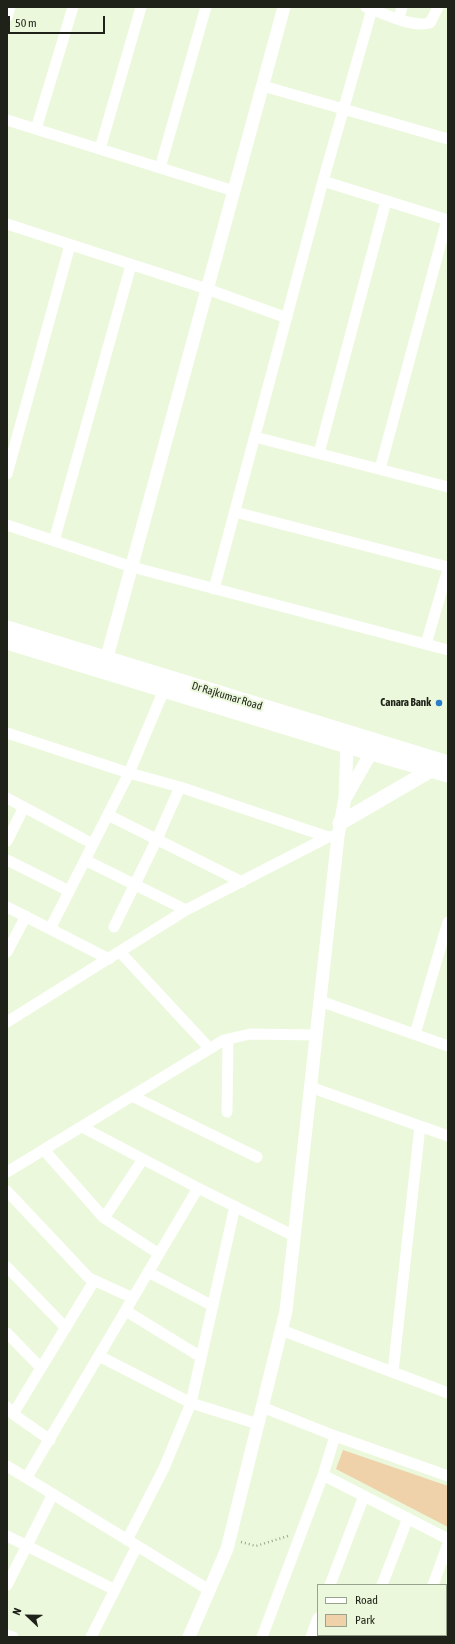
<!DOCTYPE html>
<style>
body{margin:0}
#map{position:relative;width:455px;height:1644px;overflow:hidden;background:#ebf8db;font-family:"Asap Condensed",sans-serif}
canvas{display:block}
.frame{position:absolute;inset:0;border:8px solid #1e2218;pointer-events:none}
.legend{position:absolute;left:317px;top:1584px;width:130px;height:52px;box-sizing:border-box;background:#ebf8db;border:1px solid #99a28d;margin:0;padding:5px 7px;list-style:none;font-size:12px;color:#1e2218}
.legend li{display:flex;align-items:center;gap:8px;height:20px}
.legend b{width:20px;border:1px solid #99a28d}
.north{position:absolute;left:8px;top:1596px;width:40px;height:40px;-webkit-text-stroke:3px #ebf8db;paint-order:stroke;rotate:292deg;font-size:11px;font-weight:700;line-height:16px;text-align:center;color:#1e2218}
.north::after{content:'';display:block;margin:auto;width:14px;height:18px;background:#1e2218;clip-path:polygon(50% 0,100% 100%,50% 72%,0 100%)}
.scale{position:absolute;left:8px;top:16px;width:97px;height:18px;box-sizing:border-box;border:2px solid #1e2218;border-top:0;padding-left:5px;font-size:12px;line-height:14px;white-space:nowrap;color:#1e2218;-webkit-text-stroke:3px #ebf8db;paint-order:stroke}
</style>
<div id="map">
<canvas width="455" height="1644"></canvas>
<div class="frame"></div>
<ul class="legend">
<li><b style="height:5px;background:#fff"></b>Road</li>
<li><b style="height:11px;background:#efd2a9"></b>Park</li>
</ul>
<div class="north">N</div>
<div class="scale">50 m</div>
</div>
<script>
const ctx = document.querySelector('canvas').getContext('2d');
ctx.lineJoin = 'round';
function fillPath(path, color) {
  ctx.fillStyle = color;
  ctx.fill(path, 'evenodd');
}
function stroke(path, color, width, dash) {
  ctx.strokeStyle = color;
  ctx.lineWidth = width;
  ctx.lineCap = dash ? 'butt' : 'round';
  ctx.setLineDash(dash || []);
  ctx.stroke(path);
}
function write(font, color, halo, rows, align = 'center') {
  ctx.font = font + ' "Asap Condensed",sans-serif';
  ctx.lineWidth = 4;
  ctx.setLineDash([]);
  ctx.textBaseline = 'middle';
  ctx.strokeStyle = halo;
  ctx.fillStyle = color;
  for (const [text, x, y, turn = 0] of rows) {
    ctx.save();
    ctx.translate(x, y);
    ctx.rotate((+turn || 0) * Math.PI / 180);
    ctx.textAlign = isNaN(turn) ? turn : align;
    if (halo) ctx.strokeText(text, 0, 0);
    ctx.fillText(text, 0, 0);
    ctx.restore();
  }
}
fillPath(new Path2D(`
 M 343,1450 L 448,1486 L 448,1527 L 336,1469 Z`), '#efd2a9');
stroke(new Path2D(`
 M 241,1542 L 256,1546 L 288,1536`), '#9ea792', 2.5, [1, 3]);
stroke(new Path2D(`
 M 366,7 C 384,13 411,28 430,23 L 438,7
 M 7,17 L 10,7
 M 399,19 L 402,7
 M 263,86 L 448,139
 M 7,120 L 234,191
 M 36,129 L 73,7
 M 100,149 L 141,7
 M 160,168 L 206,7
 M 323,181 L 448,220
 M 7,224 L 207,289 L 287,318
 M 255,437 L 448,487
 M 319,453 L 386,201
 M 380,469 L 447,220
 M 7,474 L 70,245
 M 235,512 L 448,567
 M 7,525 L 132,567 L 448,650
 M 54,541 L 131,265
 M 214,589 L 323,181 L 372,9
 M 426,644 L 448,569
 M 7,733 L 129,773 L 180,787 L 328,837
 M 7,798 L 93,844
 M 108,815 L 242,882
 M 7,841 L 24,807
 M 7,860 L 69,891
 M 85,860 L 186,910
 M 7,907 L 109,959
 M 114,927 L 157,839 L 180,787
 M 50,929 L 129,773 L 164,690
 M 7,952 L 26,916
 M 120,952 L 210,1049
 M 320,1001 L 448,1046
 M 7,1022 L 186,910 L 328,837 L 338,836
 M 415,1034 L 448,922
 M 310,1087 L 448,1136
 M 132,1096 L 257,1157
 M 227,1112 L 228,1040
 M 82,1127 L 198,1188 L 294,1236
 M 44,1150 L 104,1218 L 159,1254
 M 7,1172 L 224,1040 L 250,1034 L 316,1035
 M 7,1191 L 89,1278 L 133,1298
 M 104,1218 L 143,1159
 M 7,1267 L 66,1328
 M 148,1272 L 213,1306
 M 126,1311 L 201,1357
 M 281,1330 L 448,1393
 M 7,1333 L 41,1368
 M 99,1356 L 191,1403 L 258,1424
 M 393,1372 L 420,1126
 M 7,1407 L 13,1414 L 50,1440
 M 262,1407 L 335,1436 L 448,1476
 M 13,1414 L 94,1281
 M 7,1466 L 209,1590
 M 323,1475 L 448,1539
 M 27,1477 L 198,1188
 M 7,1536 L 115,1590
 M 127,1540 L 164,1468 L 191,1403 L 235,1206
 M 7,1585 L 53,1494
 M 330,1585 L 364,1496
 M 382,1585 L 408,1518
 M 433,1585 L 448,1544
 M 7,1635 L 13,1637
 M 91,1637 L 137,1546
 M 262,1637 L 323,1475 L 335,1436
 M 311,1637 L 318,1618
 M 362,1637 L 363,1635
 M 414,1637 L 415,1635`), '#fff', 11);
stroke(new Path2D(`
 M 104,668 L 284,7
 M 346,797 L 376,744
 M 189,1637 L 227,1549 L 286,1311 L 338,836 L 345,798 L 347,746 L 350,736`), '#fff', 13);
stroke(new Path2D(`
 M 7,628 L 448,763
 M 7,642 L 347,746 L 448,775
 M 340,823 L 431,770 L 433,764`), '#fff', 15);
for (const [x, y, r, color] of [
 [439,703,4,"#2a7dcc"]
]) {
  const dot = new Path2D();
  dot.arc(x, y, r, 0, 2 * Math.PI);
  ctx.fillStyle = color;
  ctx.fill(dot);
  stroke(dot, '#ebf8db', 1.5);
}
write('11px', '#1e2218', '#ebf8db', [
 ["Dr Rajkumar Road",227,696,17]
]);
write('bold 11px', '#1e2218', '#ebf8db', [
 ["Canara Bank",431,703]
], 'right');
</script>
